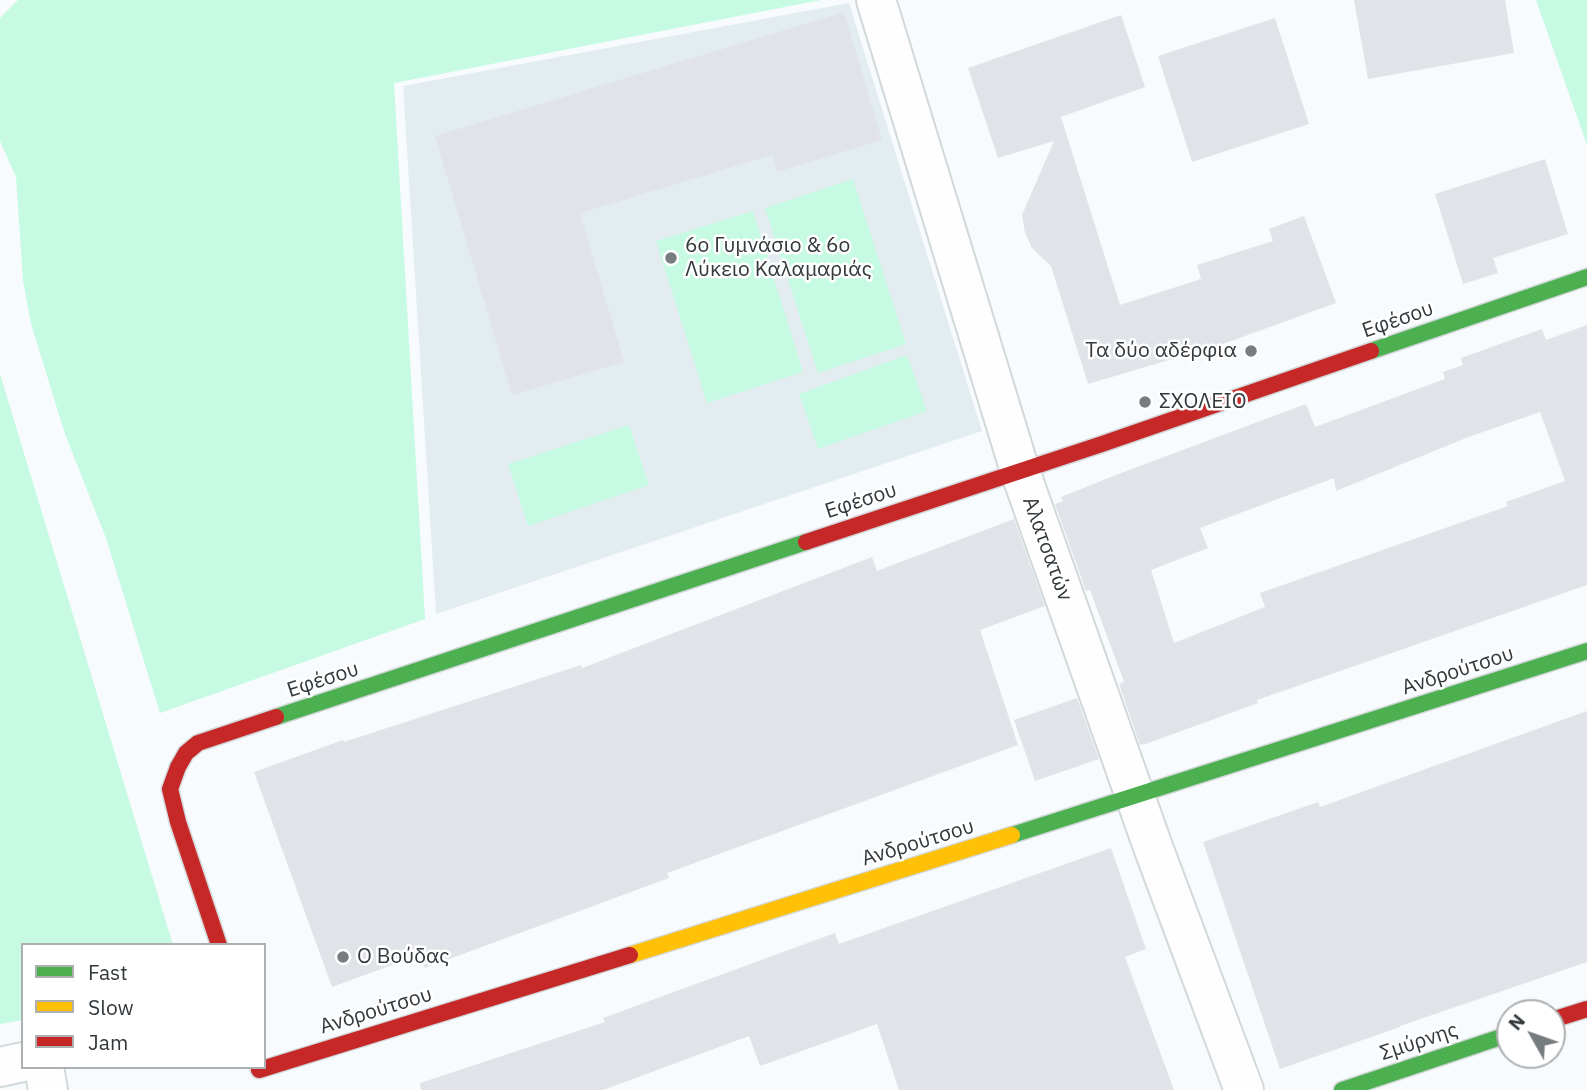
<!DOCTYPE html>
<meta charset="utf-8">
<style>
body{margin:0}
#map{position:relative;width:1587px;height:1090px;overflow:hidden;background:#f7fbfd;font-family:"IBM Plex Sans",sans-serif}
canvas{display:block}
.legend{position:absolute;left:21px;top:943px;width:245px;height:126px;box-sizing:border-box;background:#fff;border:2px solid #adafb1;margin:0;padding:9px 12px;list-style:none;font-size:21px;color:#32383b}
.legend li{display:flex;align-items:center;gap:14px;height:35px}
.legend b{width:35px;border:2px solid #adafb1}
.north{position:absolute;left:1496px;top:999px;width:70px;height:70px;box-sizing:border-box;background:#fff;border:2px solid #adafb1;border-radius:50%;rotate:310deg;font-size:19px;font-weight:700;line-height:28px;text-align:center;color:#32383b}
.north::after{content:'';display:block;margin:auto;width:24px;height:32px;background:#777c7f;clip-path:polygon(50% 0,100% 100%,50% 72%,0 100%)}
</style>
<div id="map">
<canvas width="1587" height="1090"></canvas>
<ul class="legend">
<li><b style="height:9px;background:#4caf50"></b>Fast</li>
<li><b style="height:9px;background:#ffc107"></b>Slow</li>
<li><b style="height:9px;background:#c62828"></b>Jam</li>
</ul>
<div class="north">N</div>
</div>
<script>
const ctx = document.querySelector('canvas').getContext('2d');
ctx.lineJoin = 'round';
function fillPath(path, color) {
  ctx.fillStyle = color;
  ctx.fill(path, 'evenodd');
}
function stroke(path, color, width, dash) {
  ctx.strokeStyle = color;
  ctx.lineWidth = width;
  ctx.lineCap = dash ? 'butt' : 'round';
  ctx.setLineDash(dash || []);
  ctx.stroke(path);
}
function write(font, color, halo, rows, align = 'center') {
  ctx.font = font + ' "IBM Plex Sans",sans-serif';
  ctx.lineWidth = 5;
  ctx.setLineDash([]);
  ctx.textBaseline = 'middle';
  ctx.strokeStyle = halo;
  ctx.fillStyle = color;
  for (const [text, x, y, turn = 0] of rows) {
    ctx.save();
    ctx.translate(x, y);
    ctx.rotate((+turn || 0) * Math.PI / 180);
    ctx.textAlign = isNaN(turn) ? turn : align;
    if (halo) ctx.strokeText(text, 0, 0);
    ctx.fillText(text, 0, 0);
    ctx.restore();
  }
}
fillPath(new Path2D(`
 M 849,3 L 982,431 L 436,614 L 403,86 Z`), '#e3ecf0');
fillPath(new Path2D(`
 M 18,0 L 821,0 L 394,83 L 425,619 L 160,713 L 106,538 L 65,434 L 31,324 L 23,280 L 16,177 L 0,141 L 0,18 Z
 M 1536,0 L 1587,0 L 1587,145 Z
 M 853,179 L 906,344 L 818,373 L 765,208 Z
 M 753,211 L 803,372 L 707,403 L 656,241 Z
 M 907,355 L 927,411 L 818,449 L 799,394 Z
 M 0,374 L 173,945 L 23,945 L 23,1020 L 0,1024 Z
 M 629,425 L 649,485 L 528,526 L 508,464 Z`), '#c6fae2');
fillPath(new Path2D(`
 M 1354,0 L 1505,0 L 1514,53 L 1368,79 Z
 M 844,12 L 882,140 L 777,172 L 772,155 L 580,213 L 624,362 L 512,395 L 435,136 Z
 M 1121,15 L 1145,87 L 1061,117 L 1120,305 L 1201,279 L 1197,265 L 1273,241 L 1269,229 L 1304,216 L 1336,303 L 1223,344 L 1088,384 L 1051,266 L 1032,248 L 1025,233 L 1022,215 L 1054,141 L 998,158 L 968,68 Z
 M 1275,18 L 1309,124 L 1192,162 L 1158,56 Z
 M 1545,159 L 1568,234 L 1493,258 L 1498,273 L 1463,284 L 1435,194 Z
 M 1587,325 L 1587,585 L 1257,700 L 1258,703 L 1143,745 L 1143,744 L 1140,745 L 1119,684 L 1124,682 L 1090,590 L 1086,591 L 1055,504 L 1063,501 L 1061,497 L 1121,473 L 1306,404 L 1315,427 L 1445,379 L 1443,372 L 1463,365 L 1461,358 L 1542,329 L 1546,340 ZM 1540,412 L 1565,481 L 1506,502 L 1508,506 L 1260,593 L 1265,607 L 1174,643 L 1151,570 L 1208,548 L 1200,528 L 1334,478 L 1336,491 L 1466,438 Z
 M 1014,519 L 1045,606 L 980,630 L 1018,745 L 667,873 L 669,878 L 425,968 L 420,955 L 332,987 L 254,772 L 343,740 L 344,742 L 581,665 L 582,668 L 872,557 L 877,571 Z
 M 1077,698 L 1099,759 L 1035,781 L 1014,720 Z
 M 1587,711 L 1587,962 L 1400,1026 L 1400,1027 L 1280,1069 L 1203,842 L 1318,802 L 1320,807 Z
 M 1111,848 L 1146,949 L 1125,957 L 1174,1090 L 899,1090 L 877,1024 L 760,1066 L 749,1036 L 603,1090 L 421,1090 L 420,1083 L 605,1022 L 603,1018 L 835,933 L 839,944 Z`), '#e0e4e8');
const street = new Path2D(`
 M 876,0 L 1020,471 L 1153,847 L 1244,1090
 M 0,1067 L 23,1062
 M 44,1067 L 48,1090`);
const fast = new Path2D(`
 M 1371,351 L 1587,277
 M 276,717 L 806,542
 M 1012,835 L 1587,651
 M 1342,1090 L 1510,1034`);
const slow = new Path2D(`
 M 630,955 L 1012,835`);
const jam = new Path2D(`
 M 806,542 L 1102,444 L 1371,351
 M 219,945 L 178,822 L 170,789 L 178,767 L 186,753 L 198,743 L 276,717
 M 1552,1020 L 1587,1009
 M 259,1070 L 630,955`);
stroke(street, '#d3d8da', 42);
stroke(fast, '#d3d8da', 19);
stroke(slow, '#d3d8da', 19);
stroke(jam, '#d3d8da', 19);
stroke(street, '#fefeff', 38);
stroke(fast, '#4caf50', 16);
stroke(slow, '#ffc107', 16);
stroke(jam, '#c62828', 16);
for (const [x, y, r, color] of [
 [671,258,7,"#777c7f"],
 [1251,351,7,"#777c7f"],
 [1145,402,7,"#777c7f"],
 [343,957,7,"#777c7f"]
]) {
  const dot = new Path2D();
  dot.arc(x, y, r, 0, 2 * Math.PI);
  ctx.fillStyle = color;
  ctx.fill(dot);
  stroke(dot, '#fff', 2.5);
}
write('21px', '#32383b', '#fff', [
 ["6ο Γυμνάσιο & 6ο",685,246],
 ["Λύκειο Καλαμαριάς",685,270],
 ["Τα δύο αδέρφια",1237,351,"right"],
 ["ΣΧΟΛΕΙΟ",1159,402],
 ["Ο Βούδας",357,957]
], 'left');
write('21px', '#32383b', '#fff', [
 ["Εφέσου",1398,320,-19],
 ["Εφέσου",861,501,-18],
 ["Αλατσατών",1047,549,70],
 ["Ανδρούτσου",1458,671,-18],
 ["Εφέσου",323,680,-18],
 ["Ανδρούτσου",918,843,-17],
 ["Ανδρούτσου",376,1011,-17],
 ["Σμύρνης",1419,1042,-18]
]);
</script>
